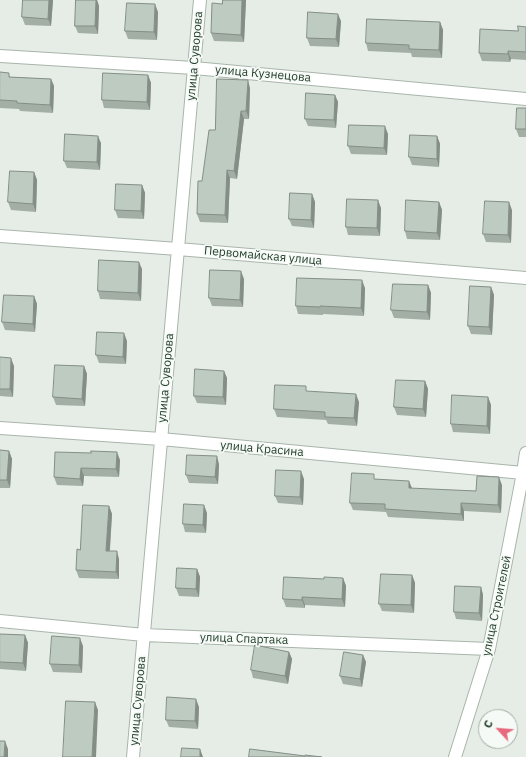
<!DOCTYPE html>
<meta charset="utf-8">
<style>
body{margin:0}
#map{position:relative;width:526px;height:757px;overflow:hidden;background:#e5ede6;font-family:"IBM Plex Sans",sans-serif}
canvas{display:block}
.north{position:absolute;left:478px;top:709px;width:40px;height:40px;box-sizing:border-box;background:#f5faf6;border:1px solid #a2afa6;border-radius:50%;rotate:296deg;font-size:11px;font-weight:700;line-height:16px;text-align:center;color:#253e2d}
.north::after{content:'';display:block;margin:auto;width:14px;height:18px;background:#e8687e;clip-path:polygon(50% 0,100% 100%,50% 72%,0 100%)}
</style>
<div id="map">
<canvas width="526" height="757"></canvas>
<div class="north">С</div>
</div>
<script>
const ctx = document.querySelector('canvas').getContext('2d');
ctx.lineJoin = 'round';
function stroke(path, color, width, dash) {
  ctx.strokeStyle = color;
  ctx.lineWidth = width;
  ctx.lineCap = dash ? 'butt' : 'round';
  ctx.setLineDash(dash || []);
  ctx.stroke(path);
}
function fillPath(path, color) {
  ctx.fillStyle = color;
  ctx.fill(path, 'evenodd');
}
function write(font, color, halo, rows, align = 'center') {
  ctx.font = font + ' "IBM Plex Sans",sans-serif';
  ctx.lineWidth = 3.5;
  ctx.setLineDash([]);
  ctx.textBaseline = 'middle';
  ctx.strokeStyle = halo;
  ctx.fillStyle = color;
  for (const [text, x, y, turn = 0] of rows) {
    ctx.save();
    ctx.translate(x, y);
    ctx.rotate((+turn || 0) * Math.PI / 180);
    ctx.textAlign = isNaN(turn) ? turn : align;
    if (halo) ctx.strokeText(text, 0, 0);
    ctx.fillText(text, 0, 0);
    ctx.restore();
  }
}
const street = new Path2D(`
 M 0,56 L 194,68 L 526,99
 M 0,236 L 178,249 L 526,278
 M 0,428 L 161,439 L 523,473
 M 0,621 L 144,635 L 489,649
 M 133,757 L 200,0
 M 455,757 L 489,649 L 523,473 L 526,453`);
stroke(street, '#a8b5ab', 14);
stroke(street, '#fff', 12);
fillPath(new Path2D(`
 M 23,0 L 53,0 L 51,26 L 25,25 L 22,17 Z
 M 76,0 L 97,0 L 99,6 L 98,34 L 78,33 L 75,26 Z
 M 223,0 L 246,0 L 244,42 L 214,41 L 211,33 L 222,4 Z
 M 158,12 L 157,40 L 128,39 L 125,31 Z
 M 341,21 L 339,47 L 310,46 L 307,38 Z
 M 440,22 L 443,30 L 442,58 L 412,57 L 411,53 L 368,51 L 366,43 Z
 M 526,27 L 526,60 L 511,59 L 510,62 L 482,61 L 479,53 Z
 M 0,72 L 11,77 L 51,79 L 54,86 L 53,113 L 20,111 L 19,109 L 0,108 Z
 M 148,75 L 151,83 L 150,110 L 104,108 L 102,100 Z
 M 250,88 L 249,119 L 244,119 L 237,179 L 230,178 L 228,223 L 200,222 L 197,214 L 215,130 Z
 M 335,95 L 338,102 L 336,128 L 308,126 L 305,119 Z
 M 526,108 L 526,137 L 519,137 L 516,129 Z
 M 388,134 L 387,155 L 351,154 L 348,146 Z
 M 437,136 L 440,144 L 439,167 L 412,165 L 409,157 Z
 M 101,143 L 100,170 L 67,168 L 64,161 Z
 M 34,172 L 37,180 L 36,212 L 11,210 L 8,202 Z
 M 142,185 L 145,193 L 144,219 L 118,218 L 115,210 Z
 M 312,194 L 315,202 L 314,228 L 292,226 L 289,219 Z
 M 439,202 L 442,210 L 440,240 L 407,239 L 405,231 Z
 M 381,208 L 380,236 L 348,235 L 346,227 Z
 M 512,210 L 511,243 L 486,242 L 483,234 Z
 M 142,269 L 141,301 L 100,299 L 98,291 Z
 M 244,279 L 243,307 L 212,306 L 209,298 Z
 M 428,285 L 431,293 L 430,320 L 394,318 L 391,310 Z
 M 491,287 L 494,295 L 492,335 L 471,334 L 468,326 Z
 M 365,288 L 364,316 L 323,314 L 323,315 L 298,314 L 296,306 Z
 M 34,296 L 37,304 L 35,332 L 5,330 L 2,322 Z
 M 127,341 L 126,364 L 99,363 L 96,355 Z
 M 0,357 L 14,366 L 13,397 L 0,396 Z
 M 84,366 L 87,374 L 85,406 L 56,405 L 53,397 Z
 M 224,371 L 227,378 L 226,405 L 197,403 L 194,396 Z
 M 425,381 L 428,389 L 426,417 L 397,415 L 394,407 Z
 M 308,392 L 359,402 L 357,426 L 328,424 L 326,420 L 277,417 L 274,409 Z
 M 488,397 L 491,405 L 490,434 L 453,432 L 451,424 Z
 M 0,450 L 9,451 L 12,459 L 10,488 L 0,488 Z
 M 91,453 L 120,460 L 119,477 L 84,476 L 83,486 L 57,485 L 54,477 Z
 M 219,464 L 218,484 L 189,483 L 186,475 Z
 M 304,479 L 303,505 L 278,503 L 275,496 Z
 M 376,479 L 412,489 L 476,491 L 502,485 L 501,513 L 464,511 L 464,521 L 388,517 L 386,512 L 353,510 L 350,503 Z
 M 109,506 L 112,514 L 110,551 L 119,559 L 119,579 L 79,578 L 76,570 L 80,550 Z
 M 207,513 L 206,533 L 185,532 L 183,524 Z
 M 197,569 L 200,577 L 199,597 L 179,596 L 176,588 Z
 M 412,575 L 415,583 L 414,613 L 382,611 L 379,604 Z
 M 343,578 L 346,586 L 345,607 L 305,605 L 305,608 L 286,607 L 283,599 L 324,579 Z
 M 481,587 L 483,595 L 482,621 L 456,619 L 454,612 Z
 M 0,634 L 25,635 L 28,643 L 26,671 L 0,669 Z
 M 83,646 L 82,673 L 53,672 L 50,664 Z
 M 289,652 L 292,659 L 288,684 L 253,678 L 251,670 Z
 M 363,655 L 366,662 L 362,687 L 343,684 L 340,676 Z
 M 199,707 L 198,729 L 169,727 L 166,720 Z`), '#a3afa5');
fillPath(new Path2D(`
 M 49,0 L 53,0 L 51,26 L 48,19 Z
 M 96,0 L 97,0 L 99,6 L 98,34 L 95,26 Z
 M 242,0 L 246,0 L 244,42 L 241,35 Z
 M 155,4 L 158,12 L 157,40 L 154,32 Z
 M 338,14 L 341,21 L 339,47 L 336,39 Z
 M 440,22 L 443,30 L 442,58 L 439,50 Z
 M 508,51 L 511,59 L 510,62 L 508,54 Z
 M 148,75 L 151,83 L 150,110 L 147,102 Z
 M 51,79 L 54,86 L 53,113 L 50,105 Z
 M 248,80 L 250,88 L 249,119 L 246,111 Z
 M 335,95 L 338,102 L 336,128 L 334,120 Z
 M 241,111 L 244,119 L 237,179 L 234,171 Z
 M 385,126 L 388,134 L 387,155 L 384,148 Z
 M 98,136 L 101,143 L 100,170 L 97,162 Z
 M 437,136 L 440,144 L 439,167 L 437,159 Z
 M 227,170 L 230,178 L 228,223 L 225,215 Z
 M 34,172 L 37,180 L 36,212 L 33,204 Z
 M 142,185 L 145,193 L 144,219 L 141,211 Z
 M 312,194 L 315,202 L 314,228 L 311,220 Z
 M 378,200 L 381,208 L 380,236 L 377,228 Z
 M 439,202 L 442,210 L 440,240 L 437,233 Z
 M 509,202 L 512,210 L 511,243 L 508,235 Z
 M 139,262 L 142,269 L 141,301 L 138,293 Z
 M 241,271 L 244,279 L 243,307 L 240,300 Z
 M 362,280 L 365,288 L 364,316 L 361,308 Z
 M 428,285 L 431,293 L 430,320 L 427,312 Z
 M 491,287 L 494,295 L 492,335 L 489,327 Z
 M 34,296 L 37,304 L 35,332 L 33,324 Z
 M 124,333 L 127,341 L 126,364 L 123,357 Z
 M 11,358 L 14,366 L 13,397 L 10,389 Z
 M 84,366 L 87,374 L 85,406 L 82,399 Z
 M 224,371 L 227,378 L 226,405 L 223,397 Z
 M 425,381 L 428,389 L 426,417 L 423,409 Z
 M 356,394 L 359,402 L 357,426 L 354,418 Z
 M 488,397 L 491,405 L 490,434 L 487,426 Z
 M 9,451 L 12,459 L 10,488 L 7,480 Z
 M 117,452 L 120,460 L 119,477 L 116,469 Z
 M 217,456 L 219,464 L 218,484 L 215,477 Z
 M 81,468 L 84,476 L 83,486 L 80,479 Z
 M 301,471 L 304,479 L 303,505 L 300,497 Z
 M 499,477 L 502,485 L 501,513 L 498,505 Z
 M 409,481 L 412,488 L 409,488 Z
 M 461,503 L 464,511 L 464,521 L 461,514 Z
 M 204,505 L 207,513 L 206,533 L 203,525 Z
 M 109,506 L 112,514 L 109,559 L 106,551 Z
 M 117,551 L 119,559 L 119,579 L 116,572 Z
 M 197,569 L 200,577 L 199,597 L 196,589 Z
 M 412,575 L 415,583 L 414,613 L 411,605 Z
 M 343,578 L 346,586 L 345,607 L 342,599 Z
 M 481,587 L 483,595 L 482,621 L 479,613 Z
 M 302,597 L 305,605 L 305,608 L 302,600 Z
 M 25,635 L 28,643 L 26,671 L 23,663 Z
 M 80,638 L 83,646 L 82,673 L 79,665 Z
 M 289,652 L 292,659 L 288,684 L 285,676 Z
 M 363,655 L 366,662 L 362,687 L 360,679 Z
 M 196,699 L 199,707 L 198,729 L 195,721 Z
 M 95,702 L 98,710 L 96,757 L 92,757 Z
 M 5,741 L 8,749 L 8,757 L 4,757 Z
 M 200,749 L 203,757 L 200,757 Z`), '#848e86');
const building = new Path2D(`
 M 23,0 L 49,0 L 48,19 L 22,17 Z
 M 76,0 L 96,0 L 95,26 L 75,26 Z
 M 223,0 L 242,0 L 241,35 L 211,33 L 212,3 L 222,4 Z
 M 127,3 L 155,4 L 154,32 L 125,31 Z
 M 308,12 L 338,14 L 336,39 L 307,38 Z
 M 367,19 L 440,22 L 439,50 L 409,49 L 409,45 L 366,43 Z
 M 518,26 L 526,27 L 526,52 L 508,51 L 508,54 L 479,53 L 480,29 L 518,31 Z
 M 0,72 L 9,73 L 9,77 L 51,79 L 50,105 L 17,103 L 17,101 L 0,100 Z
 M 103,73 L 148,75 L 147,102 L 102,100 Z
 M 217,79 L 248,80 L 246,111 L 241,111 L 234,171 L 227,170 L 225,215 L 197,214 L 198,181 L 202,181 L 209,130 L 215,130 Z
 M 306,93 L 335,95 L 334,120 L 305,119 Z
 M 517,108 L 526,108 L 526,129 L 516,129 Z
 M 349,125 L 385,126 L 384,148 L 348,146 Z
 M 65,134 L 98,136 L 97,162 L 64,161 Z
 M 410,135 L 437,136 L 437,159 L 409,157 Z
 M 10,171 L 34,172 L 33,204 L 8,202 Z
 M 116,184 L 142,185 L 141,211 L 115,210 Z
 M 290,193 L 312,194 L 311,220 L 289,219 Z
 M 347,199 L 378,200 L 377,228 L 346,227 Z
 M 406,200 L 439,202 L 437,233 L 405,231 Z
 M 485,201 L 509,202 L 508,235 L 483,234 Z
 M 99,260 L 139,262 L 138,293 L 98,291 Z
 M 210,270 L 241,271 L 240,300 L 209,298 Z
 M 297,278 L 362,280 L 361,308 L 320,306 L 320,307 L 296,306 Z
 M 393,284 L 428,285 L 427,312 L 391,310 Z
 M 470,286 L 491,287 L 489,327 L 468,326 Z
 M 4,295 L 34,296 L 33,324 L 2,322 Z
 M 97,332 L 124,333 L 123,357 L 96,355 Z
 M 0,357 L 11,358 L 10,389 L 0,389 Z
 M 55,365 L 84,366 L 82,399 L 53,397 Z
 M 195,369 L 224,371 L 223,397 L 194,396 Z
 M 396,380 L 425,381 L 423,409 L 394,407 Z
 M 275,385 L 306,386 L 306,391 L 356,394 L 354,418 L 325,417 L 325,412 L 274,409 Z
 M 452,395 L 488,397 L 487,426 L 451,424 Z
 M 0,450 L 9,451 L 7,480 L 0,480 Z
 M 91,451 L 117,452 L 116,469 L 81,468 L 80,479 L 54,477 L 55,452 L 91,453 Z
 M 187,455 L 217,456 L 215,477 L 186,475 Z
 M 276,470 L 301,471 L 300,497 L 275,496 Z
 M 352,473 L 374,474 L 374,479 L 409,481 L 409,488 L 476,491 L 477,476 L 499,477 L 498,505 L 461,503 L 461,514 L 385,509 L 385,504 L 350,503 Z
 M 184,504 L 204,505 L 203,525 L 183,524 Z
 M 83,505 L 109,506 L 106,551 L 117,551 L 116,572 L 76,570 L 77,549 L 80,550 Z
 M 177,568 L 197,569 L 196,589 L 176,588 Z
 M 381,574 L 412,575 L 411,605 L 379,604 Z
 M 284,577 L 324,579 L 324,577 L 343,578 L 342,599 L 302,597 L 302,600 L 283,599 Z
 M 455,586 L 481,587 L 479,613 L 454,612 Z
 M 0,634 L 25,635 L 23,663 L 0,662 Z
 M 52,636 L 80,638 L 79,665 L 50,664 Z
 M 255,645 L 289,652 L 285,676 L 251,670 Z
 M 344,652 L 363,655 L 360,679 L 340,676 Z
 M 167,697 L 196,699 L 195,721 L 166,720 Z
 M 66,701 L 95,702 L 92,757 L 63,757 Z
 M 0,741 L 5,741 L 4,757 L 0,757 Z
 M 182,748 L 200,749 L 200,757 L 181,757 Z
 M 250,749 L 305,756 L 305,755 L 322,757 L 249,757 Z`);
fillPath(building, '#bdcbc0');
stroke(building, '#848e86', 1);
write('12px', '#253e2d', '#f5faf6', [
 ["улица Суворова",195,56,-85],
 ["улица Кузнецова",263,74,5],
 ["Первомайская улица",263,256,5],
 ["улица Суворова",166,378,-85],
 ["улица Красина",262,449,5],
 ["улица Строителей",497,606,-78],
 ["улица Спартака",244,639,2],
 ["улица Суворова",138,701,-85]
]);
</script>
